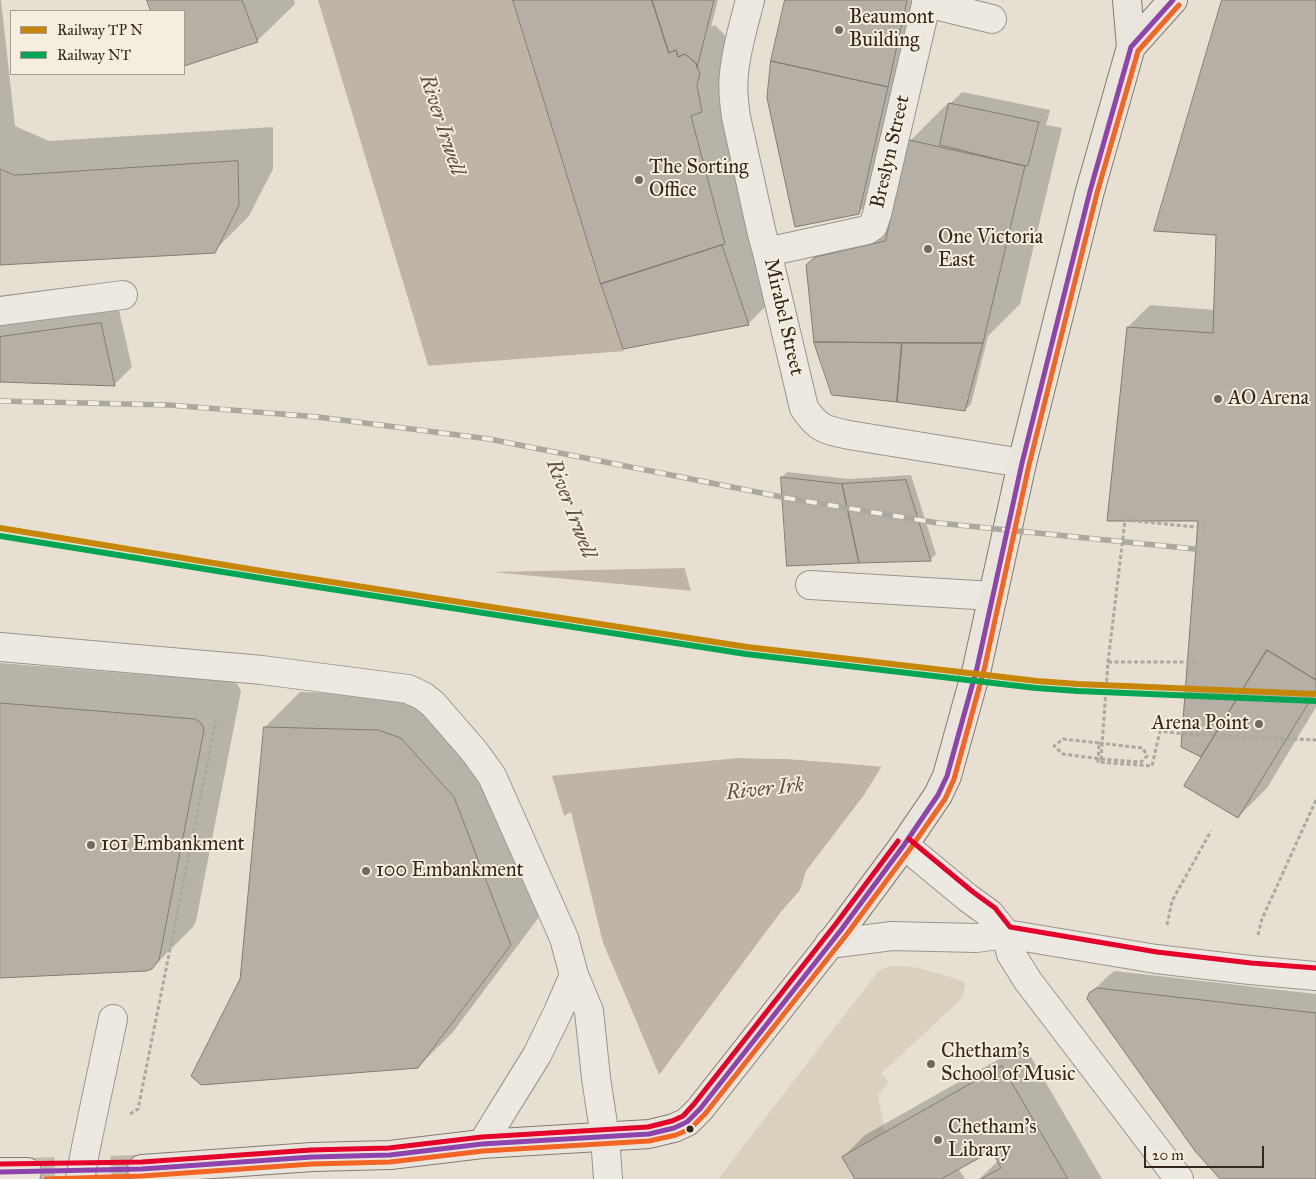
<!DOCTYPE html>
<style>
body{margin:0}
#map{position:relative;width:1316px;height:1179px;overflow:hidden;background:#e7e0d2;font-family:"IM FELL Great Primer",serif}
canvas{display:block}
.legend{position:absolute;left:10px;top:10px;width:175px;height:65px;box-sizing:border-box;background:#f5eddd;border:1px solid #a79e91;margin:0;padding:6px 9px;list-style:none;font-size:15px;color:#33271f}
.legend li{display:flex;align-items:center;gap:10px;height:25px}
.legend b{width:25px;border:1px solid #a79e91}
.scale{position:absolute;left:1144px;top:1146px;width:120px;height:22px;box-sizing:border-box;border:2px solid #33271f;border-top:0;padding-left:6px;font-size:15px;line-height:18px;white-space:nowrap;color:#33271f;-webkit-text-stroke:4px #f5eddd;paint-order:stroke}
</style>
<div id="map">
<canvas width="1316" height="1179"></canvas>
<ul class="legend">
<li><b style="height:6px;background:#c68608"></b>Railway TP N</li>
<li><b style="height:6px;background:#00a651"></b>Railway NT</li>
</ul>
<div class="scale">20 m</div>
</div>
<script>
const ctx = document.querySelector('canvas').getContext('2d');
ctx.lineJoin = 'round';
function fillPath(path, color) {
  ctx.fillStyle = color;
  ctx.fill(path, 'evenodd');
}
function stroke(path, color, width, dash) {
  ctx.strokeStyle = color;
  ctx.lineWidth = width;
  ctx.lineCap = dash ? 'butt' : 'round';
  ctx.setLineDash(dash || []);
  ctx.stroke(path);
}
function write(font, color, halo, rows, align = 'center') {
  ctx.font = font + ' "IM FELL Great Primer",serif';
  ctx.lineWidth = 4;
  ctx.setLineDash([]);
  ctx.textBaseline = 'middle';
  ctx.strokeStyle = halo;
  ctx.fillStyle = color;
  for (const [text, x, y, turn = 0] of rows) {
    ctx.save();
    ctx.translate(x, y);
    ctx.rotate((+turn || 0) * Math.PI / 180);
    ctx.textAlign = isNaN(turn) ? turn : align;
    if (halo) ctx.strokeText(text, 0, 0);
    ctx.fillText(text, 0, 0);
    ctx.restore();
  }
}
fillPath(new Path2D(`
 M 892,966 C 917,965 942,974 965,982 L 963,997 L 881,1074 L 889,1082 L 878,1095 L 885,1132 L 842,1157 L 855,1179 L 718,1179 L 877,973 L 882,969 Z`), '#dad0be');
fillPath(new Path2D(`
 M 318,0 L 513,0 L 601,284 L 623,349 L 738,758 L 789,759 L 882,766 L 864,795 L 806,871 L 800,890 L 780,913 L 659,1075 L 603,943 L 552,776 Z`), '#c0b5a4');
fillPath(new Path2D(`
 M 626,351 L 687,568 L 492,572 L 693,591 L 740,756 L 790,756 L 883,764 L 885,767 L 789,759 L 738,758 L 549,776 L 425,366 Z
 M 571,812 L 603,943 L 659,1075 L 657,1077 L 601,943 L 562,817 Z`), '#e7e0d2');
fillPath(new Path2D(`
 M 0,0 L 1,0 L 15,126 L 49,141 L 273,127 L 273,169 L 249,216 L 214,251 L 0,264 Z
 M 148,0 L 294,0 L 295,4 L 257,41 L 184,65 L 184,11 L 152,11 Z
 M 515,0 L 718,0 L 711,27 L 715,25 L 724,34 L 728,44 L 777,295 L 748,324 L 602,284 Z
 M 787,0 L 929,0 L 893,177 L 858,213 Z
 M 1223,0 L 1316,0 L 1316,707 L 1267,788 L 1238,817 L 1205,752 L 1201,756 L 1199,520 L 1128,327 L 1150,305 L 1215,310 Z
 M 962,92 L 1050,110 L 1046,125 L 1062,128 L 1020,304 L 988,336 L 971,404 L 965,410 L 815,342 L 807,265 L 854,220 L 894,211 L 910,141 L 948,103 L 950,104 Z
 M 118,306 L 132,367 L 114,385 L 0,381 L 0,323 Z
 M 787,472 L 849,479 L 911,475 L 936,554 L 930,560 L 782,477 Z
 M 0,663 L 234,682 L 238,685 L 241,691 L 196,921 L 193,927 L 155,965 L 0,976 Z
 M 300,692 L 414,696 L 488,762 L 545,909 L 453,1032 L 418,1067 L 241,980 L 265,727 Z
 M 1115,971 L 1316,994 L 1316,1179 L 1222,1179 L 1090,994 L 1108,976 Z
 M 1024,1045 L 1102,1179 L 979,1179 L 999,1160 L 993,1149 L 958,1168 L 965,1179 L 856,1179 L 843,1157 L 865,1135 Z`), '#0003');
const building = new Path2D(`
 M 147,0 L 242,0 L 258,42 L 184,66 L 184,11 L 151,11 Z
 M 513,0 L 652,0 L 669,53 L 676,50 L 678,57 L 685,54 L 696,63 L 700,74 L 697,85 L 702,112 L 691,116 L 725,244 L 601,284 Z
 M 652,0 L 714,0 L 697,68 L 696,63 L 685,54 L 678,57 L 676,50 L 669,53 Z
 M 785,0 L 907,0 L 888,87 L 771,61 Z
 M 1222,0 L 1316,0 L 1316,680 L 1267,650 L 1201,757 L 1181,747 L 1198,521 L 1107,521 L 1127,327 L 1213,333 L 1216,235 L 1154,231 Z
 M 771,61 L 888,87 L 859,214 L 795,227 L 767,98 Z
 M 949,103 L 1039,122 L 1028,165 L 1025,166 L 940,145 Z
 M 909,140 L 1025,166 L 983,343 L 814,342 L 806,265 L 815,257 L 885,241 Z
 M 238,161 L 239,205 L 215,253 L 0,265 L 0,169 L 14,175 Z
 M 722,245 L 749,325 L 623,349 L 601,284 Z
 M 101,323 L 115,386 L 0,382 L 0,337 Z
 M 814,342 L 902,343 L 897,402 L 832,395 Z
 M 902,343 L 983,343 L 965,411 L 897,402 Z
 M 781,477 L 842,484 L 859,563 L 787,566 Z
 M 906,480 L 931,561 L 859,563 L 842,484 Z
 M 1267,650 L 1316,680 L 1316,691 L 1238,818 L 1184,786 Z
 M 0,703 L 195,719 L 200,722 L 203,727 L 204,730 L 159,960 L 152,969 L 146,971 L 0,978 Z
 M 264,727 L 378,730 L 401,738 L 454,797 L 511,945 L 418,1068 L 201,1085 L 191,1076 L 240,979 Z
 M 1097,988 L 1316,1013 L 1316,1179 L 1220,1179 L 1195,1151 L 1087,999 L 1089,993 Z
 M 1002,1066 L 1068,1179 L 981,1179 L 1001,1168 L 992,1151 L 941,1179 L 855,1179 L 842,1157 Z`);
fillPath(building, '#b5afa5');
stroke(building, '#817b73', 1);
stroke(new Path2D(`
 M 27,1172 L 142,1169`), '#c3bbae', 28, [28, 14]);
const minor = new Path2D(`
 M 750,0 C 744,24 736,49 734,74 C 732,88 734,103 736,117 L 762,234 L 767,252 L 804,408 C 818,429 825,430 849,435 L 1022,463
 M 926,3 L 992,19
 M 767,252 L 867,230 L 873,226 L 877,214 L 927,0
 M 0,311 L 123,295
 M 810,585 L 993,596
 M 0,647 L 262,670 L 408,689 L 423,696 L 433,704 L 474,751 L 492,776 L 564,938 L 574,975 L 589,1011 L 596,1078 L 605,1137 L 608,1179
 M 904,845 L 968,898 L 990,914 L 1006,934 L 1011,954 L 1028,981 L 1179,1179
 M 829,944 L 892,936 L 976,938 L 1006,934 L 1156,959 L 1250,970 L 1316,976
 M 87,1142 L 113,1019
 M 482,1144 L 537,1055 L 558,1012 L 574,975`);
const major = new Path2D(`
 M 1131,47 L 1173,0
 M 142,1169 L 312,1157 L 390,1155 L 482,1144 L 649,1134 L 674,1128 L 687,1122 L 700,1109 L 841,930 L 904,845 L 938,795 L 947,776 L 977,668 L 1022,463 L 1090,191 L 1131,47 L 1127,0
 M 0,1172 L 27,1172`);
stroke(minor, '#99948c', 30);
stroke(major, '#817b73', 30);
stroke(new Path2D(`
 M 1125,520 L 1205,528
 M 1108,662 L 1198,662
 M 1101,759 L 1141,762 L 1147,756 L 1143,748 L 1099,743 L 1098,762 L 1152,766 L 1160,731 L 1194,735 L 1316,740
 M 1167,925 L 1172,901 L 1211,831
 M 1258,935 L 1262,919 L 1316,800
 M 130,1114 L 138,1109 L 216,720`), '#aba7a1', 3, [4, 2.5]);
stroke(minor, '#ece8e2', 28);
stroke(major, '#e9e5dd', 28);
const rail = new Path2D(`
 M 0,401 L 169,405 L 318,417 L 489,439 L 787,498 L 938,523 L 1195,549`);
stroke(rail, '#aba7a1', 5.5);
stroke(rail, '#f5eddd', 4, [11]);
const minorBridge = new Path2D(`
 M 80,1179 L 87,1142`);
stroke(minorBridge, '#99948c', 30, []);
stroke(new Path2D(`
 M 1099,743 L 1063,739 L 1054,746 L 1063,754 L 1101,759 L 1108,662 L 1125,520`), '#aba7a1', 3, [4, 2.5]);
stroke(minorBridge, '#ece8e2', 28);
stroke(new Path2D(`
 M 0,1172 L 142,1169 L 312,1157 L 390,1155 L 482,1144 L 649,1134 L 674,1128 L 687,1122 L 700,1109 L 841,930 L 904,845 L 938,795 L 947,776 L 977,668 L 1022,463 L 1090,191 L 1131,47 L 1173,0`), '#8e44ad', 5);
stroke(new Path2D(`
 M 46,1179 L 142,1176 L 312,1164 L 390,1162 L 483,1151 L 649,1141 L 676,1135 L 690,1129 L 705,1114 L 847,934 L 910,849 L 945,799 L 954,779 L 984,670 L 1029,465 L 1097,193 L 1138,51 L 1179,5`), '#f26522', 5);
stroke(new Path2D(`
 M 909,839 L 973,892 L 995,908 L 1010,927 L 1157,952 L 1251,963 L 1316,968
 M 0,1164 L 142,1162 L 311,1150 L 389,1148 L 482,1137 L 648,1127 L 672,1121 L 683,1116 L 694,1104 L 835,925 L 898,841`), '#e4002b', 5);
stroke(new Path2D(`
 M 0,528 L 274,573 L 747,647 L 1037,681 L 1078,684 L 1316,694`), '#c68608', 6);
stroke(new Path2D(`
 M 0,536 L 273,580 L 746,654 L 1036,688 L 1078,691 L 1316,701`), '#00a651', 6);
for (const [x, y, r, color] of [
 [839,30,5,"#72685e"],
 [639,180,5,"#72685e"],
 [928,249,5,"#72685e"],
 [1218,399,5,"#72685e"],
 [1259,724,5,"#72685e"],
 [91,845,5,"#72685e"],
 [366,871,5,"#72685e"],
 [931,1064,5,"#72685e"],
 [690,1129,4.5,"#33271f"],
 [938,1140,5,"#72685e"]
]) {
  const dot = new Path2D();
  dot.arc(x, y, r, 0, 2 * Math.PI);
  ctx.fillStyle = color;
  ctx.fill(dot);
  stroke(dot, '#f5eddd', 2);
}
write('20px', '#33271f', '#f5eddd', [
 ["Beaumont",849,18],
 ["Building",849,41],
 ["The Sorting",649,168],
 ["Office",649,191],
 ["One Victoria",938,238],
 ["East",938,261],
 ["AO Arena",1228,399],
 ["Arena Point",1249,724,"right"],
 ["101 Embankment",101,845],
 ["100 Embankment",376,871],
 ["Chetham's",941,1052],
 ["School of Music",941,1075],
 ["Chetham's",948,1128],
 ["Library",948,1151]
], 'left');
write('20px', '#33271f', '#f5eddd', [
 ["Breslyn Street",891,152,-77],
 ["Mirabel Street",783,317,77]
]);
write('italic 21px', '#5e5247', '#f5eddd', [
 ["River Irwell",441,125,72],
 ["River Irwell",570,509,69],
 ["River Irk",765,790,-6]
]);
</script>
